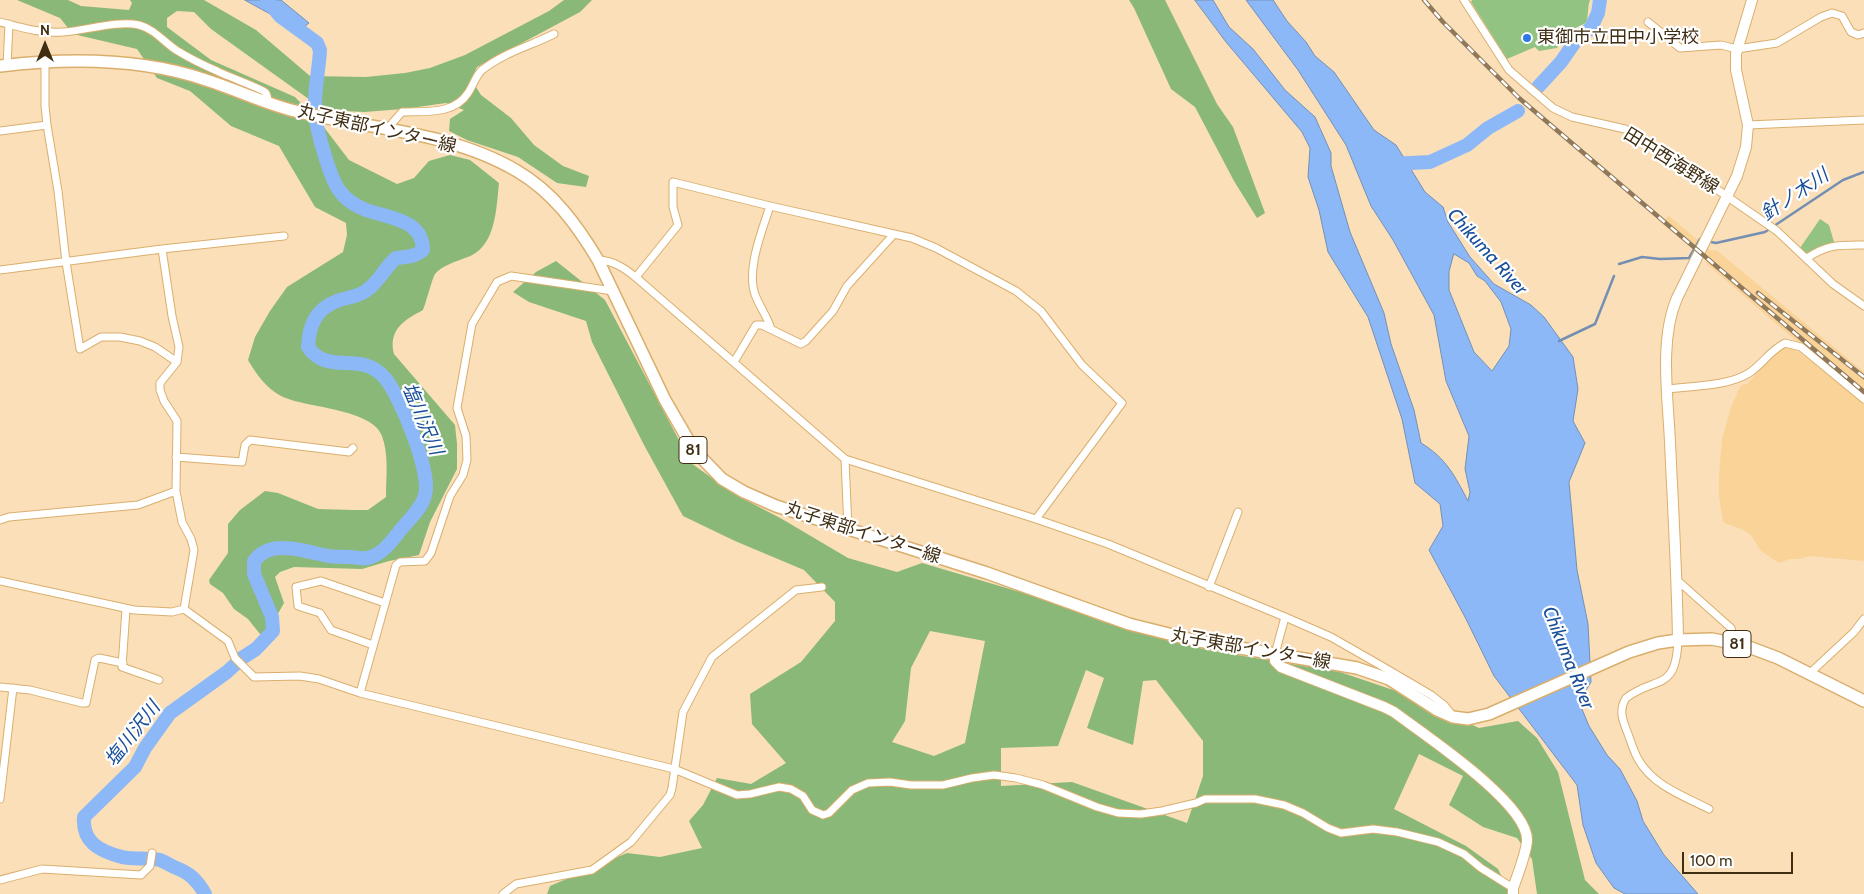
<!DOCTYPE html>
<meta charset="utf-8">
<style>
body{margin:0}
#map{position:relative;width:1864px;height:894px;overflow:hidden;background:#fadfb9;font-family:Cabin,sans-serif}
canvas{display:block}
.north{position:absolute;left:20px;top:20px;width:50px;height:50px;-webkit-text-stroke:4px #fff;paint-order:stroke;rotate:0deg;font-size:14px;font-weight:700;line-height:20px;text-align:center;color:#402e13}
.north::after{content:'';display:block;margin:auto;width:18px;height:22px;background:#402e13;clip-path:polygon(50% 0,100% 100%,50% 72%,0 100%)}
.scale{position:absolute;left:1682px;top:852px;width:111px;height:22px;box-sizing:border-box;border:2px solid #402e13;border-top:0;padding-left:6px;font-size:15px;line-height:18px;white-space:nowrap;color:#402e13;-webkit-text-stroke:4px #fff;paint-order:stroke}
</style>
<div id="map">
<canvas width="1864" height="894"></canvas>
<div class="north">N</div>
<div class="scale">100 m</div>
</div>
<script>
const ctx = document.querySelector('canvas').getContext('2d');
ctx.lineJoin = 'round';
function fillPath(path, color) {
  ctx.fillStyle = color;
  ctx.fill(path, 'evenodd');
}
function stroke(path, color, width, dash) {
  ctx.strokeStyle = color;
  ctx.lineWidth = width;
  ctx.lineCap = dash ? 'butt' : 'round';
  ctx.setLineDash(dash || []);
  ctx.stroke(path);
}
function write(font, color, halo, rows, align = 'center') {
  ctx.font = font + ' Cabin,"Noto Sans JP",sans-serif';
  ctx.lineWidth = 4.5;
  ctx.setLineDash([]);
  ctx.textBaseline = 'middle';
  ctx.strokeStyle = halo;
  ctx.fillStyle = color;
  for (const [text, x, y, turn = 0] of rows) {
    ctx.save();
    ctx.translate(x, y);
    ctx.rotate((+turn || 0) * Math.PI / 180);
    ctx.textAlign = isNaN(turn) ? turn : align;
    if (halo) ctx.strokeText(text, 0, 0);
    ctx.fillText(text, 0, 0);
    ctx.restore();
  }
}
fillPath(new Path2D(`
 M 1669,216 L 1711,251 L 1716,250 L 1864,372 L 1864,396 L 1781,328 L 1707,264 L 1706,259 L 1661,223 Z
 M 1786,346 L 1792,348 L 1806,357 L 1864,404 L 1864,561 L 1810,556 L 1799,559 L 1790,559 L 1779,563 L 1761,551 L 1750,534 L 1743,530 L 1725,523 L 1723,521 L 1719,497 L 1719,475 L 1722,439 L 1731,407 L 1741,385 L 1747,384 L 1774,354 Z`), '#fad399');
fillPath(new Path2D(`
 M 1472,0 L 1590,0 C 1587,8 1589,15 1586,23 L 1573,29 L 1557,48 L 1539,51 L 1535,47 L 1507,59 L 1471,2 Z
 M 1820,219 L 1829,225 L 1834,242 L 1831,246 L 1807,256 L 1800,248 Z`), '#93c382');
fillPath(new Path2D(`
 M 17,0 L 68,0 L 81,6 L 129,10 L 132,3 L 130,0 L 204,0 L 256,30 L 310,76 L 366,77 L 405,73 L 430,68 L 465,55 L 549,11 L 564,0 L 592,0 L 580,12 L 477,67 L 471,79 L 481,95 L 511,118 L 534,145 L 563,166 L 589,176 L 586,187 L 557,183 L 518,157 L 467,140 L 449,131 L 450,119 L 464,110 L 446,103 L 403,109 L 364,112 L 324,110 L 211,29 L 194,12 L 177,11 L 167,18 L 167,27 L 211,60 L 295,97 L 323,126 L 349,160 L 397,184 L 414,178 L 429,161 L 450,155 L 470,160 L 499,183 C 496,210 496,249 465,258 C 457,261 441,266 435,274 C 432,279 426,303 423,310 C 404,320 388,330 394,354 L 455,425 L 457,444 L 457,469 L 430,522 L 419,555 L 389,561 L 362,569 L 294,567 L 280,572 L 275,577 L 284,603 L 267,633 L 260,634 L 248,619 L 234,609 L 223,593 L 210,584 L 209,580 L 228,553 L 228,524 L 240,510 L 265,491 L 278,493 L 318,509 L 353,510 L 368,510 L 386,497 C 386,477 389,455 382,436 C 372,408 304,408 281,396 C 265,387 257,375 248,360 L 255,337 L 270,311 L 287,287 L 343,252 L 347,235 L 346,223 L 315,207 L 279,146 L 231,126 L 190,91 L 157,78 L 137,49 L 73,34 L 60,18 Z
 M 1129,0 L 1165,0 L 1217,104 L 1233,127 L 1265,213 L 1257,218 L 1234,181 L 1195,107 L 1171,89 L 1134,8 Z
 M 556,261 L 605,300 L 691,463 L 734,494 L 782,519 L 848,558 L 897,572 L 922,563 L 1037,597 L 1103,622 L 1207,650 L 1340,672 L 1405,694 L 1479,728 L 1518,721 L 1537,738 L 1558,772 L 1585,880 L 1599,894 L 1537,894 L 1532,859 L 1517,838 L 1483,827 L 1449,805 L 1463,776 L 1419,754 L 1394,809 L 1466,846 L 1498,869 L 1510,894 L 547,894 L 550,886 L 627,853 L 660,857 L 702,848 L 689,821 L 703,805 L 717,778 L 751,784 L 786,763 L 752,724 L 750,694 L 801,662 L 835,621 L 835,602 L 804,570 L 735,541 L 683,516 L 644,445 L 592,342 L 586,321 L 529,302 L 513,292 L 536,272 ZM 930,631 L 985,641 L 965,743 L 934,756 L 892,742 L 905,721 L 911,668 ZM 1086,670 L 1104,678 L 1087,728 L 1133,745 L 1143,681 L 1156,680 L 1203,741 L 1203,776 L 1187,823 L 1072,782 L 1001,786 L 1001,748 L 1058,746 Z`), '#89b878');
const water = new Path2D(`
 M 245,0 L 281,0 L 309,23 L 300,30 Z
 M 1195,0 L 1213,0 L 1229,27 L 1253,49 L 1285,90 L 1315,117 L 1331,153 L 1331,166 L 1350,232 L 1384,313 L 1391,344 L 1414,410 L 1421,443 C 1446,458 1455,476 1468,501 L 1470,492 L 1465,469 L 1469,436 L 1446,381 L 1434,315 L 1393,240 L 1371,206 L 1346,145 L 1298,70 L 1246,0 L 1273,0 L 1287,21 L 1306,42 L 1315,56 L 1334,72 L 1374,130 L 1396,145 L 1425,192 L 1443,207 L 1448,222 L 1470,257 L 1494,284 L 1531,305 L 1544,317 L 1573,357 L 1578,389 L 1573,421 L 1585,443 L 1569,482 L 1577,570 L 1588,624 L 1591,682 L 1579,702 L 1589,726 L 1607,755 L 1620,769 L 1637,801 L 1643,821 L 1664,855 L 1698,894 L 1625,894 L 1614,888 L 1596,863 L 1583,825 L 1577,785 L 1494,676 L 1465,617 L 1429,550 L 1443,526 L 1440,504 L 1415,483 L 1402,419 L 1368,317 L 1328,252 L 1319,210 L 1308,177 L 1310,148 L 1302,132 L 1226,42 ZM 1454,254 L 1469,263 L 1477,276 L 1485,281 L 1501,302 L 1511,329 L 1509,346 L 1492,371 L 1474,352 L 1449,290 L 1449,272 Z`);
fillPath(water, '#8cb8f8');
stroke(water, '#758fb3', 1);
stroke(new Path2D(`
 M 1711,242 L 1716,243 L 1765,232 L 1843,180 L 1864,172
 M 1619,264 L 1642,257 L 1660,259 L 1689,258 L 1700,239
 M 1559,341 L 1595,324 L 1614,276`), '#758fb3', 2.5);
stroke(new Path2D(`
 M 1538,87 L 1561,62 L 1577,39 L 1591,28 L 1598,13 L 1600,0
 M 1391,164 L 1430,162 L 1467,145 L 1488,128 L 1518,111
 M 205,894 C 197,880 190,873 174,867 C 170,865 165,862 160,860 C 148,857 134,860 122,857 C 99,851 82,842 84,817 L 135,767 L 145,748 L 170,713 L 227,672 L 242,658 L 256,649 L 273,631 L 272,617 L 254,574 L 254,561 C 258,556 263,552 269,550 C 285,544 312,553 329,556 C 336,557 344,557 352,557 C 357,558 365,559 371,557 C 383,553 391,542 399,532 C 407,521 422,509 425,495 C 432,473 400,396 385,378 C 360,349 329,377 308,347 C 309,325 316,309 337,301 C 347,297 359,297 367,290 C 379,282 385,267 396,258 C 406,257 415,257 423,250 C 423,219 388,218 366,210 C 356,206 345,199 339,190 C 330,178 315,126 315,110 C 314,90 319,70 320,50 L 317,43 L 280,16 L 267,0`), '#8cb8f8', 14);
const street = new Path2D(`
 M 1464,0 L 1509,70 L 1553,108 L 1572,117 L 1625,129 L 1647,141 L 1777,231 L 1833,284 L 1864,306
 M 0,22 C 20,27 42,34 63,32 C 85,31 117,20 139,25 C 154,29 164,42 176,50 C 189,58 203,65 217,71 C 224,75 263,89 265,92 C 268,95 268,99 268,103
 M 1648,22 L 1680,48 L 1721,45 L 1737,49 L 1777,43 L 1821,17 L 1832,13 L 1842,16 L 1851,32 L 1858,35 L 1864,33
 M 45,62 L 45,106 L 47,125 L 58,191 L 66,262 L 80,349 L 101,337 L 120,337 L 140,341 L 155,347 L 177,362
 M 7,65 L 9,24
 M 1748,125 L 1864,120
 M 387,129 L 402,112 C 426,111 454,115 468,93 C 473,86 476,75 482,70 C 503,53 530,46 554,34
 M 0,131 L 47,125
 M 770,206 C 762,231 745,272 756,297 C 761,309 767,316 771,329
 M 162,249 L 172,316 L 179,347 L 177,362 L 160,383 L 160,390 L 164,401 L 177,421 L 176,491 L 182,522 L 191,539 L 194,550 L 184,609
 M 1807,258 C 1828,244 1839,245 1864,245
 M 598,260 C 614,260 627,270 639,280 L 845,459 L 1036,519 L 1108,544 L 1285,617 L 1331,637 L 1380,665 L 1431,695 L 1444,705 L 1452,715
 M 0,270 L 162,249 L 284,236
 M 636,277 L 678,225 L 673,207 L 673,182 L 770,206 L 894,234
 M 734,362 L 756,325 L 762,325 L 801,344 L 806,341 L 833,311 L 847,286 L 894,234 L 912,238 L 936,248 L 1016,291 L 1041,311 L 1082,365 L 1122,403 L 1036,519
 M 1668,389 C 1692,386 1729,386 1749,373 C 1763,364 1768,352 1785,343 L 1801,347 L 1864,399
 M 176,457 L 242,462 L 245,445 L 250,440 L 349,452 L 353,448
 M 845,459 L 848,529
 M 0,520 L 9,517 L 138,505 L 176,491
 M 1677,580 L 1731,628 L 1734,643
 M 0,581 L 134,610 L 172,612 L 184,609 L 228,641 L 235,658 L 254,677 L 300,676 L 319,679 L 360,693 L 674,769 L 737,795 L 750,794 L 779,787 L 791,789 L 803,796 L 812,810 L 823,815 L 829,813 L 852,790 L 868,783 L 890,782 L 911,785 L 943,785 L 972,778 L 994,775 L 1016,778 L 1043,785 L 1097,807 L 1118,813 L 1141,814 L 1162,811 L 1196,803 L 1205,799 L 1255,799 L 1284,805 L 1303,813 L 1328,828 L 1341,833 L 1373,829 L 1397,832 L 1438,842 L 1464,854 L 1481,868 L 1513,888
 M 1209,587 L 1238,512
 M 126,609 L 122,667 L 159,680
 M 1678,640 C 1676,693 1656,675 1626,698 C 1618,711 1623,721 1628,734 C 1631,742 1634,752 1638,759 C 1653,786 1684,796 1709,809
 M 373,645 L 331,630 L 320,613 L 298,606 L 296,587 L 321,581 L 385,603
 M 1275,654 L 1285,617
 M 1809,674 L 1854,632 L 1864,619
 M 0,687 L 30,690 L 82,703 L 86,703 L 95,660 L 99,658 L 123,663
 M 360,693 L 396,565 L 400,562 L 425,561 L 431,553 L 450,496 L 463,475 L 467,460 L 466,436 L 457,408 L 472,324 L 497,282 L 511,276 L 613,291
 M 0,799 L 13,688
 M 0,880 L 42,869 L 141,875 L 150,866 L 152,853
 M 503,894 L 516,884 L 592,870 L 631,842 L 670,795 L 672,788 L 683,712 L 712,657 L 796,590 L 822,587`);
const secondary = new Path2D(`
 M 1678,640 C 1677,574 1673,508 1670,442 C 1668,397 1659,340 1677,298 L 1737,176 L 1746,147 L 1748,125 L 1736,70 L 1736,54 L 1752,0
 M 1275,654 L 1275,661 L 1281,667 L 1384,707 L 1394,712 C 1423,734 1528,803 1527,840 C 1527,851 1517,877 1513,888 L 1513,894`);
const primary = new Path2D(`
 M 0,66 C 67,58 141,58 206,80 C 238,90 269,106 303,113 C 374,129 453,133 517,171 C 553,192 577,225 598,260 L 665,400 L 694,450 L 722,479 L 744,492 L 776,506 L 987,573 L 1129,624 L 1193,640 L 1357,668 L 1389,679 L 1437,710 L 1453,717 L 1468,719 L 1489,714 L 1629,652 L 1658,643 L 1678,640 L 1712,639 L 1746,646 L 1778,658 L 1864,701`);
stroke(street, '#daaf6d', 9);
stroke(secondary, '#daaf6d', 12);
stroke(primary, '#daaf6d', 14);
stroke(street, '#fff', 7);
stroke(secondary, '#fff', 10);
stroke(primary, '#fff', 11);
const rail = new Path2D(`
 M 1424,0 L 1443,22 L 1519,98 L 1864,392
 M 1758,293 L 1864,377`);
stroke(rail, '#8f795a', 4.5);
stroke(rail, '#fff', 2.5, [8]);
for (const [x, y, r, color] of [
 [1527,38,5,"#2b7ae5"]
]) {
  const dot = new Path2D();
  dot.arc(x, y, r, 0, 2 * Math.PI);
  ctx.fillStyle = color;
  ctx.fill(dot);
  stroke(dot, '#fff', 2);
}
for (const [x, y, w] of [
 [693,450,28],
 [1737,644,28]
]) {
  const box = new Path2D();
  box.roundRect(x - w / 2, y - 13.5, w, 27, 4);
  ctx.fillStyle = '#fff';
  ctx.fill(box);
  stroke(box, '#402e13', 1);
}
write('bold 16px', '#402e13', null, [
 ["81",693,450],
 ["81",1737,644]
]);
write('18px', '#402e13', '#fff', [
 ["東御市立田中小学校",1537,38]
], 'left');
write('18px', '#402e13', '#fff', [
 ["丸子東部インター線",377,129,13],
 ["田中西海野線",1671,161,32],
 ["丸子東部インター線",863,533,18],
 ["丸子東部インター線",1251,649,10]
]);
write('italic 19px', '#194f99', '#fff', [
 ["針ノ木川",1795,195,-34],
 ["Chikuma River",1487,252,48],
 ["塩川沢川",422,419,67],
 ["Chikuma River",1568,658,68],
 ["塩川沢川",133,734,-52]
]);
</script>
